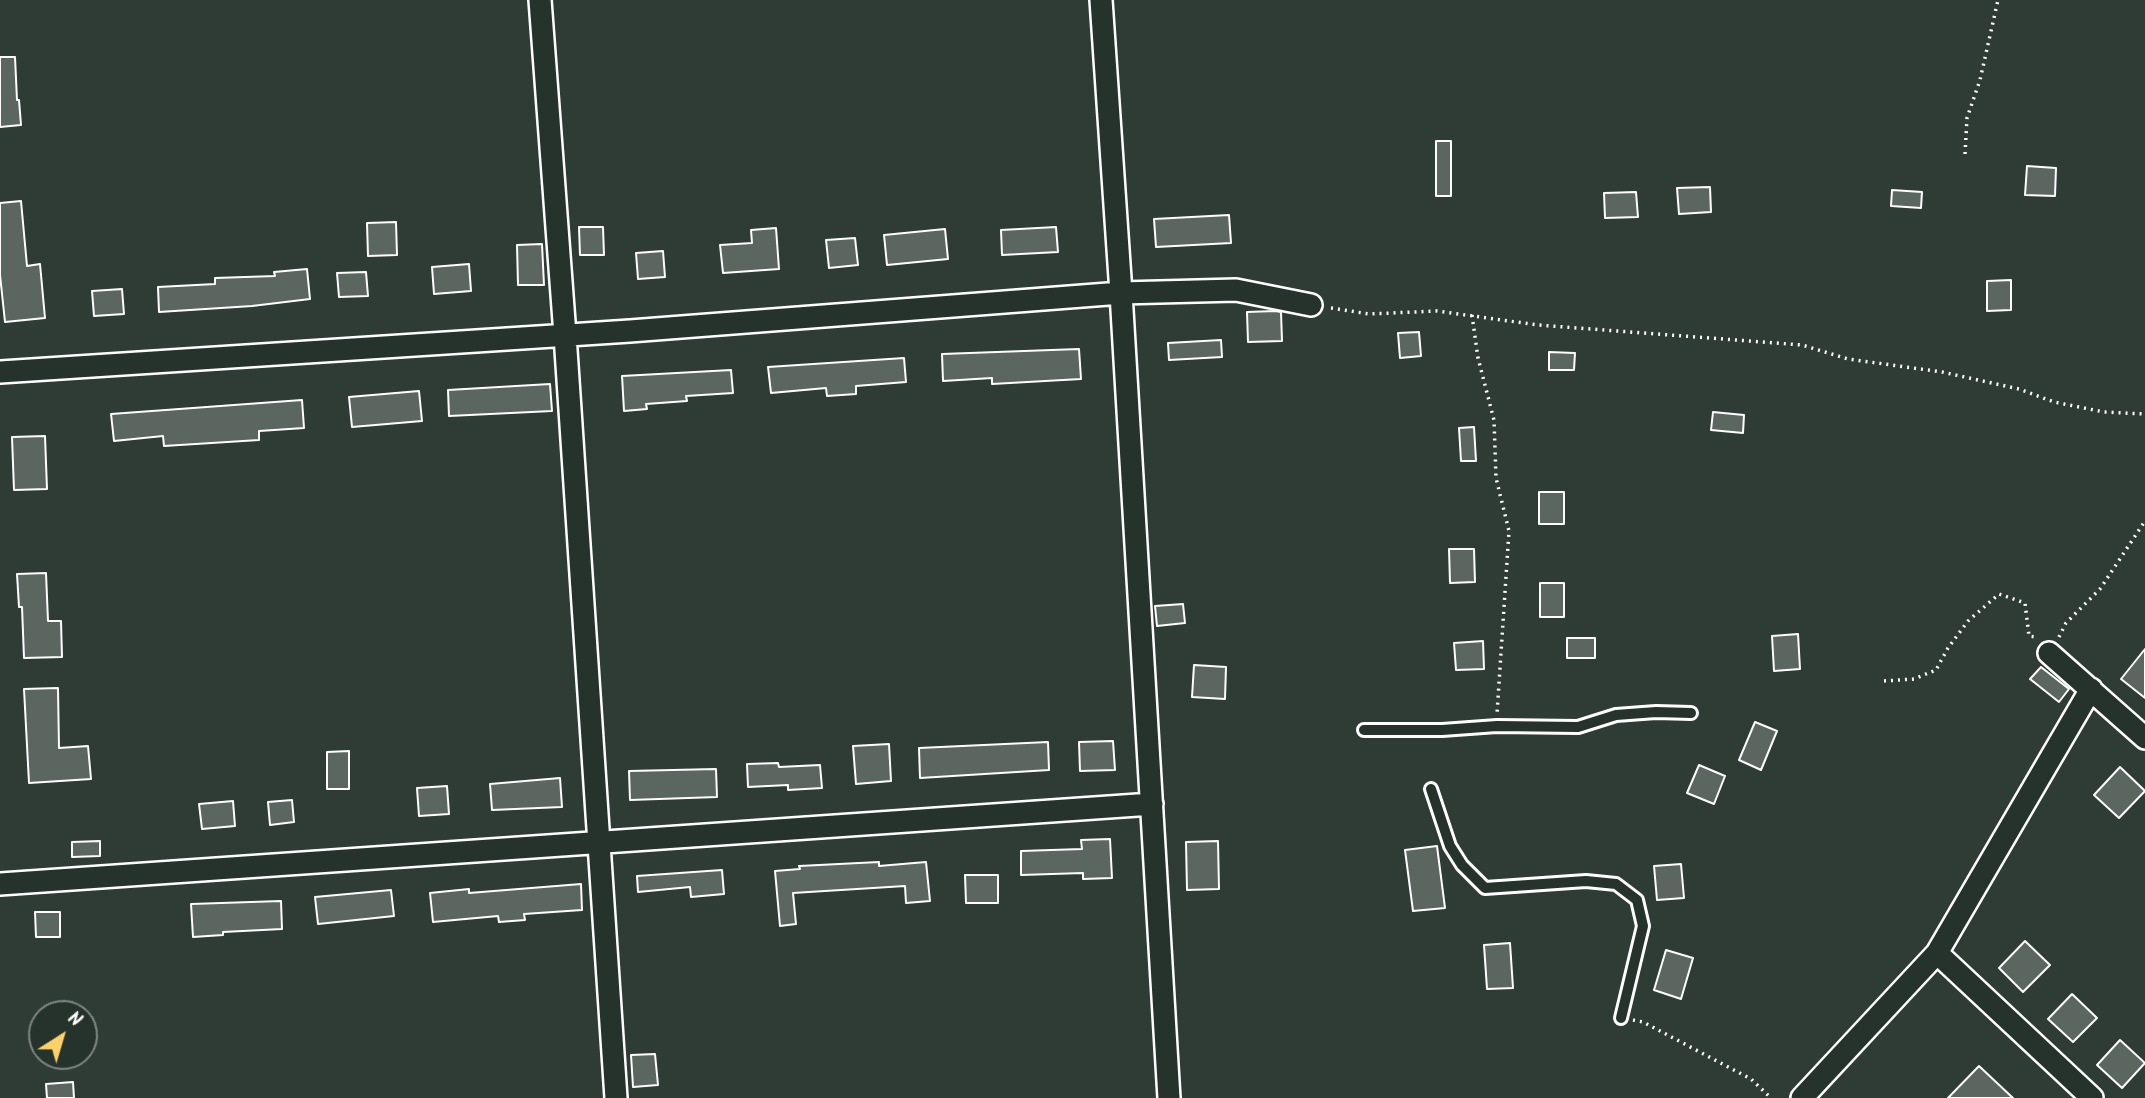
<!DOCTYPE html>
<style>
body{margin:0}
#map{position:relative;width:2145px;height:1098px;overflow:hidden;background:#2f3b35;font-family:Kalam,sans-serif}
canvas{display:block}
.north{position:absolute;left:28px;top:1000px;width:70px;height:70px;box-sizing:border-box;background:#26332d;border:2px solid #7d8581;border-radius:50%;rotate:37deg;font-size:19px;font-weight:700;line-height:28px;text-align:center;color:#fff}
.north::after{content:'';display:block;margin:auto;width:24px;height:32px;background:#ffd166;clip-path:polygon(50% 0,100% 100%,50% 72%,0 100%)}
</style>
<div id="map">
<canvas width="2145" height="1098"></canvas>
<div class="north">N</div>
</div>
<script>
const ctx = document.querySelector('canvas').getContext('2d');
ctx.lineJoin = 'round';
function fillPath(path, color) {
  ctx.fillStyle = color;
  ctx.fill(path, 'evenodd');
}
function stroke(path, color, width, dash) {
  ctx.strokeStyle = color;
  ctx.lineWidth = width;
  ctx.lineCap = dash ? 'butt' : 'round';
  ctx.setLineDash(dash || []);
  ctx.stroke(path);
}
const building = new Path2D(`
 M 0,57 L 15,57 L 17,100 L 19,100 L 21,125 L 0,127 Z
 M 1436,141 L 1451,141 L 1451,196 L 1436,196 Z
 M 2027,166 L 2056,168 L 2055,196 L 2025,195 Z
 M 1710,187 L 1711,212 L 1679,214 L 1677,188 Z
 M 1892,190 L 1922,192 L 1921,208 L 1891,206 Z
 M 1636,192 L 1638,217 L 1605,218 L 1604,193 Z
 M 21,201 L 27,266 L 40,264 L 45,318 L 5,322 L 0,275 L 0,203 Z
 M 1229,215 L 1231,243 L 1156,247 L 1154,219 Z
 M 396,222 L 397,255 L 368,256 L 367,223 Z
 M 579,227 L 603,227 L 604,255 L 580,255 Z
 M 1056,227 L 1058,252 L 1002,255 L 1001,230 Z
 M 776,228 L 779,269 L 723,273 L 720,245 L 752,243 L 751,230 Z
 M 945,229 L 948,259 L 887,265 L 884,235 Z
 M 855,238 L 858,265 L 829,268 L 826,240 Z
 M 542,244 L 544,285 L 518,285 L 517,245 Z
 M 663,251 L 665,277 L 638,279 L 636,253 Z
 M 469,264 L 471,291 L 434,294 L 432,267 Z
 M 307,269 L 310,299 L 252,306 L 159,312 L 158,287 L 215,284 L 215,278 L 275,276 L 274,272 Z
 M 366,272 L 368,296 L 339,297 L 337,273 Z
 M 2011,280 L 2011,310 L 1987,311 L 1987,281 Z
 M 122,289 L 124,314 L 94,316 L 92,291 Z
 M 1275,311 L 1281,312 L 1282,341 L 1248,342 L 1247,312 Z
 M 1419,332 L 1421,356 L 1400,358 L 1398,333 Z
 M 1221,340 L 1222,357 L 1169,360 L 1168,343 Z
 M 1079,349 L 1081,379 L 992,384 L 992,378 L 943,381 L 942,354 Z
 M 1549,352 L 1575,353 L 1574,370 L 1549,370 Z
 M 904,358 L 906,382 L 856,386 L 856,394 L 827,396 L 826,388 L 771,393 L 768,367 Z
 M 731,370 L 733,393 L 686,396 L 687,401 L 646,404 L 647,409 L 624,411 L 622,376 Z
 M 550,384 L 552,411 L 449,416 L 448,390 Z
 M 419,391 L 422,421 L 352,427 L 349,397 Z
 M 302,400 L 304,428 L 259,431 L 259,440 L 164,446 L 163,436 L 114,441 L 111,414 Z
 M 1713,412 L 1744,415 L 1743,433 L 1711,430 Z
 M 1474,427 L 1476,461 L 1461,461 L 1459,428 Z
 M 45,436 L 47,489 L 14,490 L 12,437 Z
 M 1539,492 L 1564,492 L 1564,524 L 1539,524 Z
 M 1449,549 L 1474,549 L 1475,582 L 1450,583 Z
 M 46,573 L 48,621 L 61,621 L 62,657 L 24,658 L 22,607 L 19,607 L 17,574 Z
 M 1540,583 L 1564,583 L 1564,617 L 1540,617 Z
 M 1183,604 L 1185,623 L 1157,626 L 1155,606 Z
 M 1798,634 L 1800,669 L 1774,671 L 1772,636 Z
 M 1567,638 L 1595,638 L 1595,658 L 1567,658 Z
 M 1483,641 L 1484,669 L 1456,670 L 1454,643 Z
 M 2145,649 L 2145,698 L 2121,679 Z
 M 1194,665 L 1226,667 L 1225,699 L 1192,697 Z
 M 2041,667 L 2069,689 L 2059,702 L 2030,679 Z
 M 58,688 L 59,748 L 88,746 L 91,779 L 29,783 L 24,689 Z
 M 1755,722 L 1777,731 L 1761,770 L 1739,760 Z
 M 1113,741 L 1115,770 L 1080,771 L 1079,742 Z
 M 1048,742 L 1049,770 L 920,778 L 919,748 Z
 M 889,744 L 891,781 L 856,784 L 853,746 Z
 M 349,751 L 349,789 L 327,789 L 327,752 Z
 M 778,763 L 779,767 L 820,765 L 822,788 L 788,790 L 788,785 L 748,787 L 747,764 Z
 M 1699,765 L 1725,776 L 1714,804 L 1687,793 Z
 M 2120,767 L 2145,791 L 2119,818 L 2094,795 Z
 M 716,769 L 717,797 L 630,800 L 629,771 Z
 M 560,778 L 562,807 L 492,810 L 490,784 Z
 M 447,786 L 449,814 L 419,816 L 417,788 Z
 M 292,800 L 294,822 L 270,825 L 268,802 Z
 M 233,801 L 235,826 L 202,829 L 199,804 Z
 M 1110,839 L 1112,878 L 1083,879 L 1083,873 L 1021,875 L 1021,851 L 1082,849 L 1081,840 Z
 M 100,841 L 100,856 L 72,857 L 72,842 Z
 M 1218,841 L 1219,889 L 1187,890 L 1186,842 Z
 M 1437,846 L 1445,908 L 1413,911 L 1405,850 Z
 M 879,862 L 879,866 L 926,862 L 930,901 L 906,903 L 905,886 L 793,893 L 796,924 L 780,926 L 775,871 L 800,869 L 799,866 Z
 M 1681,864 L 1684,898 L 1657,900 L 1654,866 Z
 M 722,870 L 724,894 L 691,897 L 690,887 L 638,892 L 637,876 Z
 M 965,875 L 998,875 L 998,903 L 966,903 Z
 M 581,884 L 582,910 L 524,914 L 525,920 L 499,922 L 498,916 L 433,922 L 430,893 L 469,889 L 469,893 Z
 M 391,890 L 394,916 L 318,924 L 315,897 Z
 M 281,901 L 282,929 L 223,932 L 223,935 L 193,937 L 191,904 Z
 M 35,912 L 60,912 L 60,937 L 36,937 Z
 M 2025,941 L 2050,965 L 2023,992 L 1999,968 Z
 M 1510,943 L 1513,988 L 1487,989 L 1484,945 Z
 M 1666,950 L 1693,958 L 1681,999 L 1654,990 Z
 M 2072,994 L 2097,1018 L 2073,1042 L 2048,1019 Z
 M 2120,1040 L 2145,1063 L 2122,1088 L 2097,1065 Z
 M 655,1054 L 658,1085 L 633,1087 L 631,1055 Z
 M 1979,1066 L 2013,1098 L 1948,1098 Z
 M 73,1082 L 74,1098 L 47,1098 L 46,1084 Z`);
fillPath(building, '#5b6661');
stroke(building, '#fff', 2);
const lane = new Path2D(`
 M 1364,730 L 1442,730 L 1497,726 L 1578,727 L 1616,715 L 1656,712 L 1691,713
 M 1431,789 L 1450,846 L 1462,865 L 1485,888 L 1586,881 L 1616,884 L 1637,900 L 1643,926 L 1621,1018`);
const street = new Path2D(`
 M 540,0 L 565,335 L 616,1098
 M 1101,0 L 1121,293 L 1169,1098
 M 0,372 L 630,331 L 1121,293 L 1236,290 L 1311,305
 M 2049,653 L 2145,738
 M 0,884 L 1152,804
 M 1937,953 L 2092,1098
 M 1802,1098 L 1937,953 L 2091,689`);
stroke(lane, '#fff', 16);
stroke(street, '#fff', 26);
stroke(new Path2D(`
 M 1965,154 L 1967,118 L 1980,80 L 1998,0
 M 1331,308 L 1369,314 L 1437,311 L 1538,325 L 1802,345 L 1848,359 L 1942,372 L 2019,389 L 2054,402 L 2104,412 L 2145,414
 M 1472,315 L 1478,358 L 1494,420 L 1496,478 L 1509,531 L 1497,714
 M 2059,637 L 2066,623 L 2100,589 L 2145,521
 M 1884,681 L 1914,679 L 1936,670 L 1948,648 L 1968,621 L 1999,594 L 2025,603 L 2029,636 L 2036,637
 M 1633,1020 L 1643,1022 L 1751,1079 L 1771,1098`), '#fff', 3.5, [2, 5]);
stroke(lane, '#26332d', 10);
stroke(street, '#26332d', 21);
</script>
